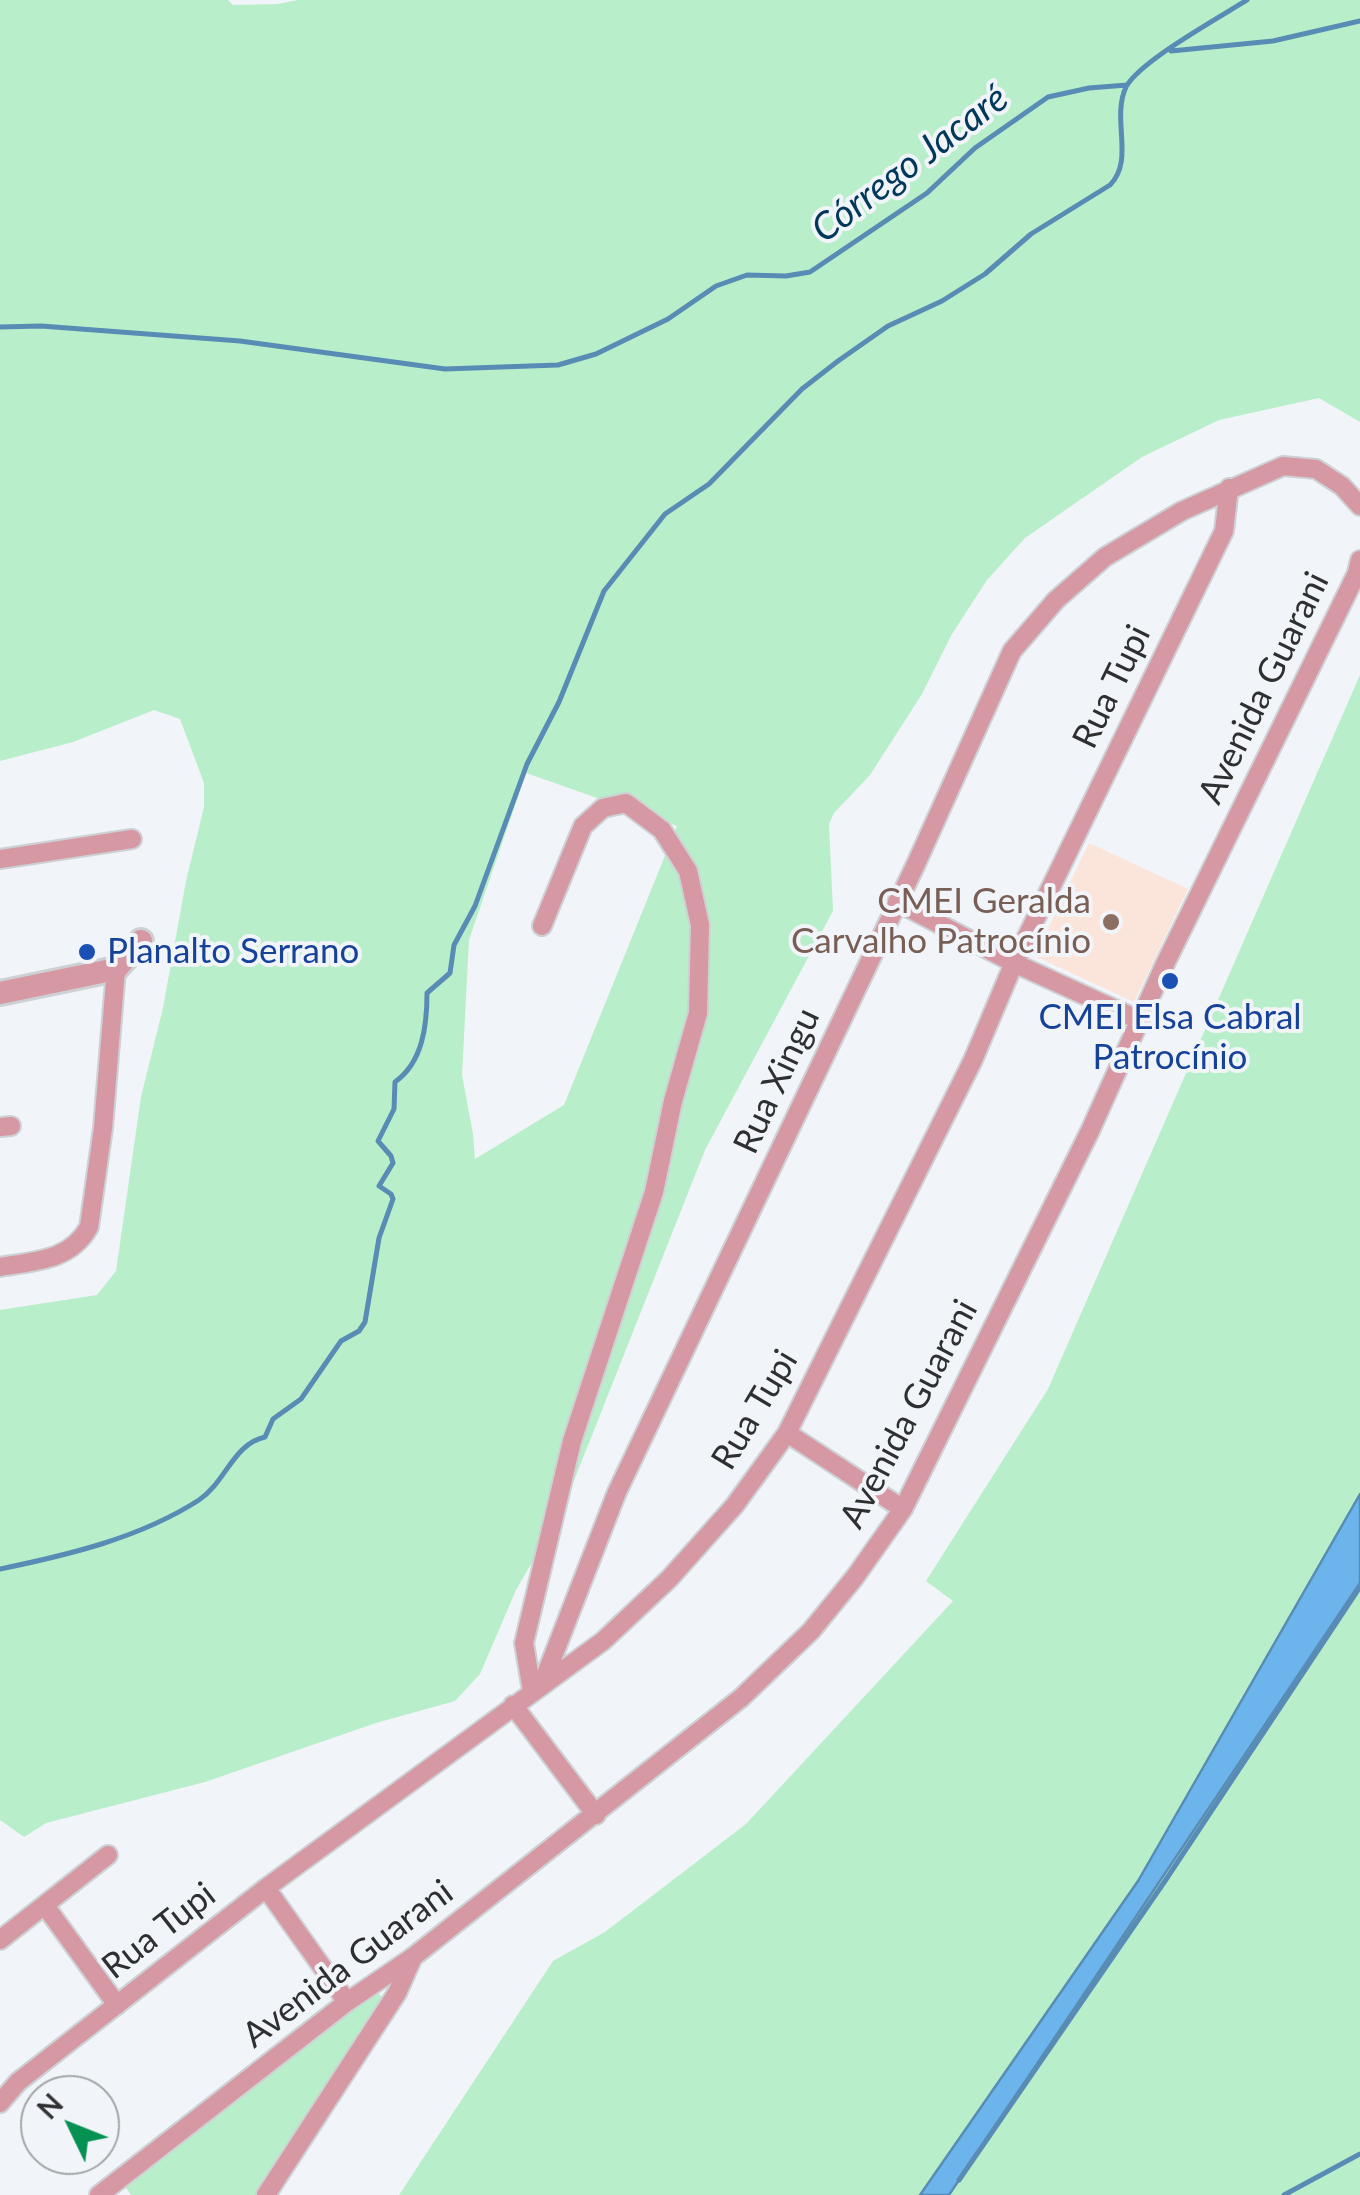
<!DOCTYPE html>
<meta charset="utf-8">
<style>
body{margin:0}
#map{position:relative;width:1360px;height:2195px;overflow:hidden;background:#f1f4f8;font-family:Lato,sans-serif}
canvas{display:block}
.north{position:absolute;left:20px;top:2075px;width:100px;height:100px;box-sizing:border-box;background:#f1f4f8;border:2px solid #a3a5a8;border-radius:50%;rotate:313deg;font-size:28px;font-weight:700;line-height:40px;text-align:center;color:#2e2f31}
.north::after{content:'';display:block;margin:auto;width:35px;height:45px;background:#059151;clip-path:polygon(50% 0,100% 100%,50% 72%,0 100%)}
</style>
<div id="map">
<canvas width="1360" height="2195"></canvas>
<div class="north">N</div>
</div>
<script>
const ctx = document.querySelector('canvas').getContext('2d');
ctx.lineJoin = 'round';
function fillPath(path, color) {
  ctx.fillStyle = color;
  ctx.fill(path, 'evenodd');
}
function stroke(path, color, width, dash) {
  ctx.strokeStyle = color;
  ctx.lineWidth = width;
  ctx.lineCap = dash ? 'butt' : 'round';
  ctx.setLineDash(dash || []);
  ctx.stroke(path);
}
function write(font, color, halo, rows, align = 'center') {
  ctx.font = font + ' Lato,sans-serif';
  ctx.lineWidth = 8;
  ctx.setLineDash([]);
  ctx.textBaseline = 'middle';
  ctx.strokeStyle = halo;
  ctx.fillStyle = color;
  for (const [text, x, y, turn = 0] of rows) {
    ctx.save();
    ctx.translate(x, y);
    ctx.rotate((+turn || 0) * Math.PI / 180);
    ctx.textAlign = isNaN(turn) ? turn : align;
    if (halo) ctx.strokeText(text, 0, 0);
    ctx.fillText(text, 0, 0);
    ctx.restore();
  }
}
fillPath(new Path2D(`
 M 1089,843 L 1188,889 L 1134,1002 L 1035,956 Z`), '#fbe4d9');
fillPath(new Path2D(`
 M 0,0 L 228,0 L 233,5 L 278,4 L 298,0 L 1360,0 L 1360,422 L 1319,398 L 1219,420 L 1142,457 L 1025,538 L 987,580 L 952,634 L 922,694 L 870,775 L 834,813 L 829,824 L 833,911 L 705,1150 L 562,1511 L 516,1590 L 480,1674 L 455,1701 L 376,1723 L 205,1782 L 46,1823 L 24,1837 L 0,1820 L 0,1310 L 97,1295 L 116,1271 L 141,1097 L 163,1008 L 186,881 L 204,807 L 204,783 L 180,719 L 154,710 L 73,742 L 0,761 ZM 526,773 L 677,826 L 564,1105 L 475,1159 L 473,1134 L 462,1075 L 469,940 Z
 M 1360,675 L 1360,1494 L 1138,1881 L 920,2195 L 399,2195 L 553,1961 L 605,1932 L 746,1824 L 953,1601 L 926,1581 L 1048,1389 Z
 M 1360,1583 L 1360,2195 L 949,2195 Z
 M 377,1992 L 383,1998 L 259,2195 L 131,2195 L 124,2185 Z`), '#b8efca');
const water = new Path2D(`
 M 1360,1494 L 1360,1583 L 949,2195 L 920,2195 L 1138,1881 Z`);
fillPath(water, '#6cb4ec');
stroke(water, '#598cb4', 2.5);
stroke(new Path2D(`
 M 1171,51 L 1273,41 L 1360,21
 M 0,327 L 41,326 L 240,341 L 445,369 L 558,365 L 596,354 L 668,319 L 716,286 L 747,275 L 786,276 L 810,272 L 927,193 L 975,148 L 1048,97 L 1089,88 L 1127,85
 M 0,1569 C 68,1555 140,1538 199,1500 C 226,1482 233,1444 265,1437 L 273,1419 L 301,1399 L 341,1341 L 359,1331 L 365,1322 L 379,1238 L 393,1199 L 391,1194 L 379,1186 L 393,1163 L 391,1156 L 378,1141 L 394,1109 L 395,1082 C 423,1062 427,1025 427,993 L 450,973 L 454,945 L 475,906 L 527,764 L 559,702 L 604,591 L 665,514 L 709,484 L 802,389 L 838,361 L 888,326 L 942,301 L 985,274 L 1031,234 L 1110,185 C 1135,160 1111,119 1126,87 C 1140,61 1220,17 1247,0
 M 959,2180 L 1165,1881 L 1360,1587
 M 1284,2195 L 1360,2154`), '#598cb4', 5);
const minor = new Path2D(`
 M 0,859 L 132,839
 M 897,902 L 1014,963 L 1141,1021
 M 0,1127 L 11,1126
 M 0,1267 C 35,1261 70,1261 89,1227 L 103,1128 L 116,969
 M 787,1433 L 903,1509
 M 543,1682 L 617,1492 L 916,864 L 1012,651 L 1056,600 L 1105,557 L 1182,511 L 1283,466 L 1316,469 L 1342,486 L 1360,506
 M 532,1691 L 524,1643 L 572,1441 L 654,1192 L 673,1101 L 698,1013 L 700,925 L 688,871 L 662,830 L 626,803 L 603,808 L 583,826 L 542,926
 M 513,1705 L 596,1815
 M 266,1888 L 347,2002
 M 46,1907 L 117,2005
 M 0,1940 L 108,1855
 M 0,2103 L 18,2082 L 266,1888 L 603,1641 L 669,1579 L 735,1505 L 787,1433 L 973,1060 L 1014,963 L 1224,531 L 1229,488
 M 99,2195 L 347,2002 L 413,1957 L 741,1698 L 811,1631 L 855,1577 L 903,1509 L 1090,1131 L 1166,962 L 1357,573 L 1360,560
 M 266,2195 L 397,1993 L 413,1957`);
const tertiary = new Path2D(`
 M 0,993 L 116,969 L 141,941`);
stroke(minor, '#ced1d4', 22);
stroke(tertiary, '#ced1d4', 28);
stroke(minor, '#d698a3', 18);
stroke(tertiary, '#d698a3', 22);
for (const [x, y, r, color] of [
 [1111,922,10,"#8d6e63"],
 [87,952,10,"#1a4fb4"],
 [1170,981,10,"#1a4fb4"]
]) {
  const dot = new Path2D();
  dot.arc(x, y, r, 0, 2 * Math.PI);
  ctx.fillStyle = color;
  ctx.fill(dot);
  stroke(dot, '#f1f4f8', 4);
}
write('35px', '#2e2f31', '#f1f4f8', [
 ["Rua Tupi",1112,687,-64],
 ["Avenida Guarani",1264,688,-64],
 ["Rua Xingu",777,1081,-65],
 ["Rua Tupi",755,1410,-59],
 ["Avenida Guarani",909,1414,-62],
 ["Rua Tupi",159,1931,-38],
 ["Avenida Guarani",348,1964,-37]
]);
write('35px', '#785e54', '#f1f4f8', [
 ["CMEI Geralda",1091,902],
 ["Carvalho Patrocínio",1091,942]
], 'right');
write('35px', '#164399', '#f1f4f8', [
 ["Planalto Serrano",107,952],
 ["CMEI Elsa Cabral",1170,1018,"center"],
 ["Patrocínio",1170,1058,"center"]
], 'left');
write('italic 38px', '#00385c', '#f1f4f8', [
 ["Córrego Jacaré",910,164,-37]
]);
</script>
